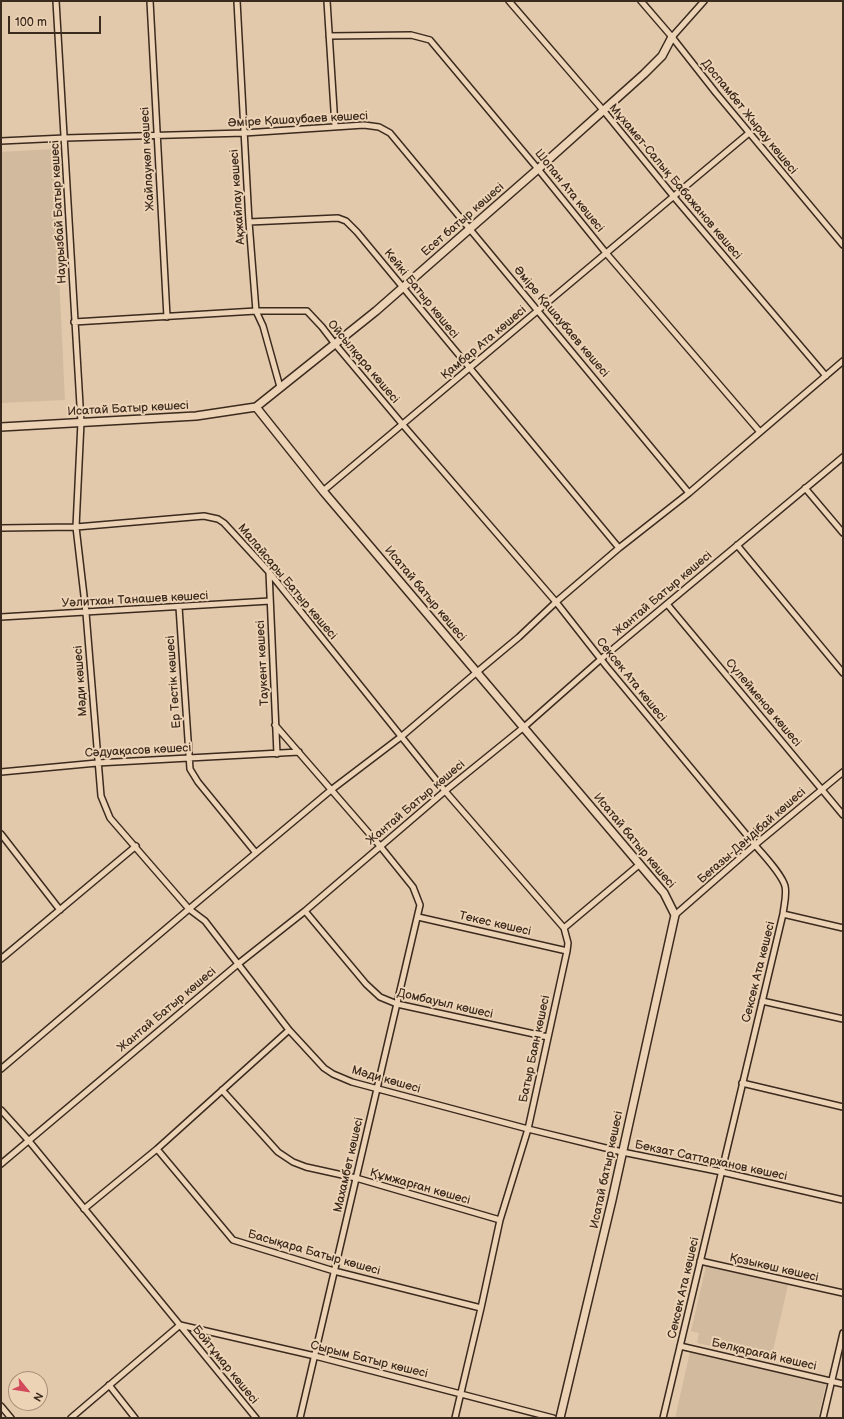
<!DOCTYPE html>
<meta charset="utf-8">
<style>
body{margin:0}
#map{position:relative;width:844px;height:1419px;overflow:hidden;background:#e2c9ac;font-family:"Balsamiq Sans",sans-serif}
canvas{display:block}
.frame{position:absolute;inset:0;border:2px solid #3b2a1e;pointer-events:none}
.north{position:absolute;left:8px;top:1371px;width:40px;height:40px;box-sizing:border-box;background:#edd3b5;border:1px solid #a68f79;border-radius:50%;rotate:120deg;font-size:11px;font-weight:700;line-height:16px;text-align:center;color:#3b2a1e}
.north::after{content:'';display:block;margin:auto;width:14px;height:18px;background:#d1495b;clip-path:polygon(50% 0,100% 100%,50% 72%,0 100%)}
.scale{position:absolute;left:8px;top:16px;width:93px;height:18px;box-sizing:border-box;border:2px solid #3b2a1e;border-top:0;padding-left:5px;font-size:12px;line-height:14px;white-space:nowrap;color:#3b2a1e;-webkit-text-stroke:3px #edd3b5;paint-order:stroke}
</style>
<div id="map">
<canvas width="844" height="1419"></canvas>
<div class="frame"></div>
<div class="north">N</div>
<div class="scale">100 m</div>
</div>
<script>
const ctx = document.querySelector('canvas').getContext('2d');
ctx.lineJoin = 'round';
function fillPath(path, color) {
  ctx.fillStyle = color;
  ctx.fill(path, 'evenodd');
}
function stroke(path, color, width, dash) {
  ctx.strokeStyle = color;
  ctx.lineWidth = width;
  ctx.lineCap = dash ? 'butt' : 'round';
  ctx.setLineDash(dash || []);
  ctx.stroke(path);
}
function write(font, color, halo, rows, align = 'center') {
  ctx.font = font + ' "Balsamiq Sans",sans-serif';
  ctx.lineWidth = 4;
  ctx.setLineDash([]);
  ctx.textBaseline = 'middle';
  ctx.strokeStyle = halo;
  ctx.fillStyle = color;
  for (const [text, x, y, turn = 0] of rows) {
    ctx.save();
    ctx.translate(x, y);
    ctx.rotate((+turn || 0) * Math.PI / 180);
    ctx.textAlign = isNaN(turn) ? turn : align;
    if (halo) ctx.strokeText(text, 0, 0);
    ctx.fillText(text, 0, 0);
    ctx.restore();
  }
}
fillPath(new Path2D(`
 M 53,149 L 65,400 L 1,403 L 1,152 Z
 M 706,1266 L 788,1285 L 771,1359 L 697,1343 L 699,1333 L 691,1331 Z
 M 690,1352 L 826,1383 L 818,1418 L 675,1418 Z`), '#d2ba9f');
const street = new Path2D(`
 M 56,1 L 81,422 L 76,527 L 86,613 L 101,796 L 110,818 L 189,909 L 205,921 L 289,1030
 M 150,1 L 167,317
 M 237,1 L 249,222 L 256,311 L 263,326 L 280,387
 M 327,1 L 335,126
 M 509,1 L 603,110 L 674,197 L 826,376
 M 641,1 L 672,37 L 716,93 L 843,245
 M 329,36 L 411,35 L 430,40 L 538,169 L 606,253 L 760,432
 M 672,37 L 704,1
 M 1,141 L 65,138 L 244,133 L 364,125 L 379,127 L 390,133 L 689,493
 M 249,222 L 338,218 L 346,221 L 357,232 L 619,548
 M 74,322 L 256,311 L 307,311 L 322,327 L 335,344 L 403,425 L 556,602 L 607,667 L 755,845 C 764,856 781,873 785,886 C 787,895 784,905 783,914 L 663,1418
 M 805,488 L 843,533
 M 323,491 L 749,133
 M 1,528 L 76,527 L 204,516 L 218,519 L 224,523 L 269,572 L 445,791 L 564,928 L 568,943 L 567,951 L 528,1129 L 500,1220 L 481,1308 L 455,1418
 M 737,545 L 843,673
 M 269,572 L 277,754
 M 667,604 L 843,815
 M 179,607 L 190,769 L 198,782 L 256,853
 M 1,617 L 270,601
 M 275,725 L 380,846 L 413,887 L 420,905 L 300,1418
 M 1,772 L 97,763 L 299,752
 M 1,834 L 60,910
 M 305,911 L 366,984 L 380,997 L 397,1004 L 548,1037
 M 783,914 L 843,928
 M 675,915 L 755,845 L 843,772
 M 418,917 L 567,951
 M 564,928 L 640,864
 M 1,959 L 136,846
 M 762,1001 L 843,1019
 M 1,1069 L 189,909 L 331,790 L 402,736 L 477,672 L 519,637 L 556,602 L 619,548 L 689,493 L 843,361
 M 742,1083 L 843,1107
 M 222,1090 L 278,1152 L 293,1162 L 306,1167 L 356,1178 L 500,1220
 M 1,1110 L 29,1141 L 256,1418
 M 157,1149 L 233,1240 L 334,1271 L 481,1308
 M 1,1164 L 238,964 L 305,911 L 445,791 L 524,727 L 601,659 L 843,457
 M 84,1209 L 157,1149 L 289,1030 L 324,1068 L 333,1074 L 352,1082 L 528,1129 L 622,1152 L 722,1172 L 843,1200
 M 700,1261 L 843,1293
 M 180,1325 L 315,1356 L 553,1418
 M 680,1346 L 843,1384
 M 109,1385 L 135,1418
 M 1,1406 L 11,1418
 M 71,1418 L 180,1325
 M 823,1418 L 843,1333`);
const secondary = new Path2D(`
 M 256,407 L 323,491 L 664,893 L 675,915 L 612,1200 L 560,1418
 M 1,427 L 196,416 L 256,407 L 376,311 L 538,169 L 644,74 L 662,56 L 672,37`);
stroke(street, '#3b2a1e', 8);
stroke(secondary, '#3b2a1e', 10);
stroke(street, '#edd3b5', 5);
stroke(secondary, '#edd3b5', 7);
write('12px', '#3b2a1e', '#edd3b5', [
 ["Доспамбет Жырау көшесі",749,117,51],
 ["Әміре Қашаубаев көшесі",298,120,-3],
 ["Жайлаукөл көшесі",148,159,-93],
 ["Мұхамет-Салық Бабажанов көшесі",675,182,50],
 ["Шопан Ата көшесі",569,191,51],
 ["Ақжайлау көшесі",238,197,-94],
 ["Наурызбай Батыр көшесі",59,212,-93],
 ["Есет батыр көшесі",463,220,-41],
 ["Кейкі Батыр көшесі",421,294,51],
 ["Әміре Қашаубаев көшесі",561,322,50],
 ["Қамбар Ата көшесі",484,343,-40],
 ["Ойсылқара көшесі",363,362,50],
 ["Исатай Батыр көшесі",128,409,-3],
 ["Малайсары Батыр көшесі",287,582,50],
 ["Исатай батыр көшесі",425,594,50],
 ["Жантай Батыр көшесі",663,594,-40],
 ["Уәлитхан Танашев көшесі",135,600,-3],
 ["Таукент көшесі",263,663,-93],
 ["Сексек Ата көшесі",631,680,51],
 ["Мәди көшесі",81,681,-94],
 ["Ер Төстік көшесі",174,682,-94],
 ["Сүлейменов көшесі",763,703,50],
 ["Сәдуақасов көшесі",138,751,-3],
 ["Жантай Батыр көшесі",416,803,-40],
 ["Беғазы-Дәндібай көшесі",752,836,-41],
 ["Исатай батыр көшесі",634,841,50],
 ["Текес көшесі",495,924,13],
 ["Сексек Ата көшесі",759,972,-76],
 ["Домбауыл көшесі",445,1004,13],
 ["Жантай Батыр көшесі",167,1010,-40],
 ["Батыр Баян көшесі",535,1049,-78],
 ["Мәди көшесі",386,1080,16],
 ["Бекзат Саттарханов көшесі",711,1161,12],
 ["Махамбет көшесі",349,1165,-77],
 ["Исатай батыр көшесі",607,1170,-78],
 ["Құмжарған көшесі",420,1187,16],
 ["Басықара Батыр көшесі",314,1253,16],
 ["Қозыкөш көшесі",774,1268,13],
 ["Сексек Ата көшесі",684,1288,-77],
 ["Белқарағай көшесі",764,1355,13],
 ["Сырым Батыр көшесі",369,1360,14],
 ["Бойтұмар көшесі",225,1365,51]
]);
</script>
